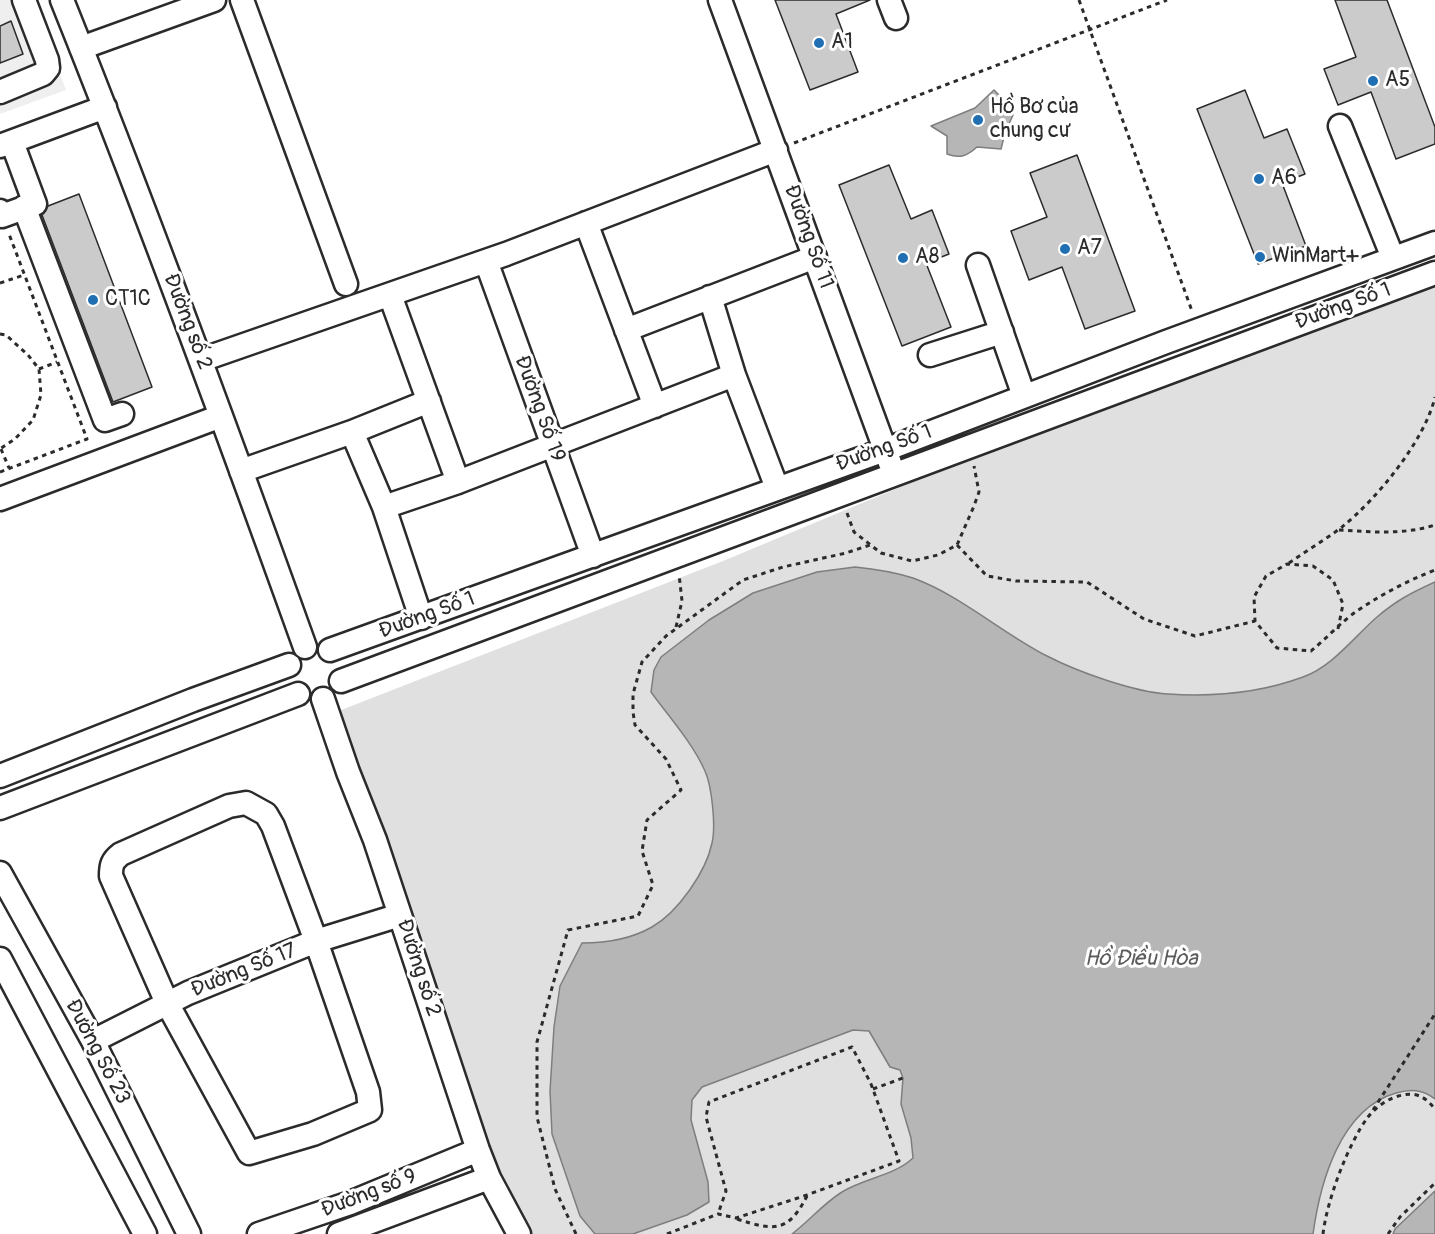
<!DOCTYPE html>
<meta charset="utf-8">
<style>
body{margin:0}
canvas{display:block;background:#fff}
</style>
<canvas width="1435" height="1234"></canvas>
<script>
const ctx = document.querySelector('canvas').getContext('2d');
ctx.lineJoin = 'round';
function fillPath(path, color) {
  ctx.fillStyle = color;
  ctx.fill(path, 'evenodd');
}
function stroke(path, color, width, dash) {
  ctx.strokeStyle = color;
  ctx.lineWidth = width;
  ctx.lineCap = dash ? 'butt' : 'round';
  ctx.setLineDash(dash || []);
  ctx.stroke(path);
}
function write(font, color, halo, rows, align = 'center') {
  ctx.font = font + ' Pangolin,sans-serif';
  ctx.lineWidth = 6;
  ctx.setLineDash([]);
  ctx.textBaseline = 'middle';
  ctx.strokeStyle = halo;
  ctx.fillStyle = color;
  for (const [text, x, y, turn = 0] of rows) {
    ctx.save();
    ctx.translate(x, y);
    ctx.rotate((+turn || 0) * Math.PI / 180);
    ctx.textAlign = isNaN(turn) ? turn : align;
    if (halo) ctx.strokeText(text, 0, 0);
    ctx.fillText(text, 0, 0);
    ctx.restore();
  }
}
fillPath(new Path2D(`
 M 0,0 L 32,0 L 66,90 L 0,114 Z`), '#efefef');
fillPath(new Path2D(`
 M 1435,264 L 1435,1234 L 523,1234 L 480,1149 L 331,714 L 723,561 Z`), '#e0e0e0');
const water = new Path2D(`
 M 994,90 L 1006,102 L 1013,115 L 1005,133 L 1001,149 L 977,147 C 967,156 960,159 947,154 L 947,136 L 931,126 L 975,108 Z
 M 855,567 C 875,569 894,572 913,578 C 960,595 1002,633 1047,656 C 1078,672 1134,692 1168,694 C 1214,697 1260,693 1303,677 C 1332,667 1354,637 1377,617 C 1397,600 1411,593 1435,582 L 1435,1099 C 1422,1089 1411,1089 1396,1093 C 1340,1109 1320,1183 1313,1234 L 792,1234 C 809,1221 824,1203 842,1192 C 864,1178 894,1176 913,1158 L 911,1138 L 901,1104 L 903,1078 L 900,1070 L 890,1067 L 869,1031 L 853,1030 L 702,1087 L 692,1100 L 691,1120 L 708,1182 L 709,1202 L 687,1215 L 633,1234 L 595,1234 L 580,1216 L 552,1134 L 550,1091 L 554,1027 L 560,986 L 582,943 C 605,943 631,939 652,927 C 678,912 706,872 712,843 C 716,826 712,787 705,771 C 692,742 669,717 651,692 L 654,670 L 661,657 L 709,620 L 753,593 L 817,572 Z
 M 1435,1191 L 1435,1234 L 1393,1234 L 1395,1229 Z`);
fillPath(water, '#b6b6b6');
stroke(water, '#7e7e7e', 1.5);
const building = new Path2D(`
 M 775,0 L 870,0 L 836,14 L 858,72 L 810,90 Z
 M 1335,0 L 1387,0 L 1435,127 L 1435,144 L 1396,159 L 1371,92 L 1338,105 L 1324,69 L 1356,57 Z
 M 11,21 L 23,54 L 0,63 L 0,26 Z
 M 1245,90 L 1264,138 L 1287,129 L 1305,174 L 1282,183 L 1306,246 L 1258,264 L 1197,109 Z
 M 1077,155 L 1135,311 L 1085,329 L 1062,267 L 1029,280 L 1011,231 L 1047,217 L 1030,173 Z
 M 889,165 L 911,219 L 932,210 L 949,254 L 926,263 L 951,327 L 902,346 L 839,185 Z
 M 79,194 L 152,387 L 113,402 L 42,215 L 48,206 Z`);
fillPath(building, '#cbcbcb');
stroke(building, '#2b2b2b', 1.5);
const minor = new Path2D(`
 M 62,0 C 148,214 227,430 305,647
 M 242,0 L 346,284
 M 720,0 L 890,463
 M 889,0 L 896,18
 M 81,48 L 214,0
 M 0,92 L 43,74 L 48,68 L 47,60 L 24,0
 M 1340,126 L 1393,258
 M 0,146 L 105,107
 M 24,207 L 105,420 L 122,414
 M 0,211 L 2,216 L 35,204 L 12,142
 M 586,223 L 655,406
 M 486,261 L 593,556
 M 978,265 L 1024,396
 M 390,295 L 458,482
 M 710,297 L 734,375 L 777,488
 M 626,330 L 815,257
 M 930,355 L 1002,332
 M 201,360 L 506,254 L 776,150
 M 352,432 L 429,401
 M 241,471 L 352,432 L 384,507 L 421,618
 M 0,499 L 221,416
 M 384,507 L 458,482 L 734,375
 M 330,650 L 885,450 L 1166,342 L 1435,243
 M 341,681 L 1435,273
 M 323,699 L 348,772 L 375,840 L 478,1150 L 489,1178 L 519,1234
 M 0,776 L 193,700 L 289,665
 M 246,803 L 266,814 L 273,826 L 316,941 L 368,1092 L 370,1110 L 313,1134 L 249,1153 L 167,1003 L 111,876 C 111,865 112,861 121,854 L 229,806 Z
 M 0,808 L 298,694
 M 0,873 L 93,1041 L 189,1234
 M 0,959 L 145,1234
 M 93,1041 L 188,993 L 316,941 L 400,915
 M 259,1234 L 350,1203 L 478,1150
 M 339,1234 L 489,1178`);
stroke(minor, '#2b2b2b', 27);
stroke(new Path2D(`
 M 1079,0 L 1192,311
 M 794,143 L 1167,0
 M 0,283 L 24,275
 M 0,334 L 6,335 L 28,355 L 39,369 L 41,395 L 33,420 L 15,439 L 0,449
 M 39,369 L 57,362
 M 1,449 L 9,468
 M 0,472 L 87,439 L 9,234
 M 847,513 L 854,532 L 881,553 L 912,561 L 938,555 L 957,545 L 974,506 L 979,492 L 974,466
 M 1339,530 C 1372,532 1403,535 1435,525
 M 957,545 L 987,576 L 1016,581 L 1087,582 L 1144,619 L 1195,636 L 1255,621
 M 1289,563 C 1306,551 1325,540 1342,527 C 1377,499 1425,440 1435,397
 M 676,627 L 682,601 L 679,574
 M 1338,629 L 1343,604 L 1333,580 L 1313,566 L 1287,564 L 1266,576 L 1254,597 L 1255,621 L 1277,648 L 1311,651 C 1326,639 1342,621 1357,611 C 1382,594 1407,581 1435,570
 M 873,1089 L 903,1078
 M 1373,1110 L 1435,1014
 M 737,1219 C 774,1231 788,1233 807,1196
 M 576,1234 L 555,1189 L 537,1117 L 537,1042 L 568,930 L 638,916 L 653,885 L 642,851 L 647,820 L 681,790 L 666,759 L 635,725 L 633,712 L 633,694 L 642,662 L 666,636 L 743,580 L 783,567 L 846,553 L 870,545
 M 667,1234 L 718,1214 L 736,1218 L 807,1195 L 899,1161 L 871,1084 L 852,1047 L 709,1102 L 706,1117 L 726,1191 L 718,1214
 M 1323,1234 C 1327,1200 1348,1144 1368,1117 C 1377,1106 1390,1097 1403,1095 C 1418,1092 1426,1098 1435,1109
 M 1388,1234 L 1400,1217 L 1435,1183`), '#2b2b2b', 3, [4.5, 4.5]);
stroke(minor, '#fff', 22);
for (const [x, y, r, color] of [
 [819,43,6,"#1f6fb2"],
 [1373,81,6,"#1f6fb2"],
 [978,120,6,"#1f6fb2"],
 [1259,179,6,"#1f6fb2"],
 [1065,249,6,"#1f6fb2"],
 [1260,257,6,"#1f6fb2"],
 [903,258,6,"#1f6fb2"],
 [93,300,6,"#1f6fb2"]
]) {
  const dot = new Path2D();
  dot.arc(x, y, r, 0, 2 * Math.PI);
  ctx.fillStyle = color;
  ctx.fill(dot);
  stroke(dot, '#fff', 2);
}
write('21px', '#2b2b2b', '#fff', [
 ["A1",831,43],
 ["A5",1385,81],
 ["Hồ Bơ của",990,108],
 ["chung cư",990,132],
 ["A6",1271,179],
 ["A7",1077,249],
 ["WinMart+",1272,257],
 ["A8",915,258],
 ["CT1C",105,300]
], 'left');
write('21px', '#2b2b2b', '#fff', [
 ["Đường Số 11",808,237,70],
 ["Đường Số 1",1343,307,-20],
 ["Đường số 2",187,322,69],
 ["Đường Số 19",539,409,70],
 ["Đường Số 1",884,449,-20],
 ["Đường Số 1",427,616,-20],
 ["Đường số 2",418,968,72],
 ["Đường Số 17",244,971,-22],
 ["Đường Số 23",97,1052,62],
 ["Đường số 9",369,1194,-21]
]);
write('italic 22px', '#5c5c5c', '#fff', [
 ["Hồ Điều Hòa",1141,959]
]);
</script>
